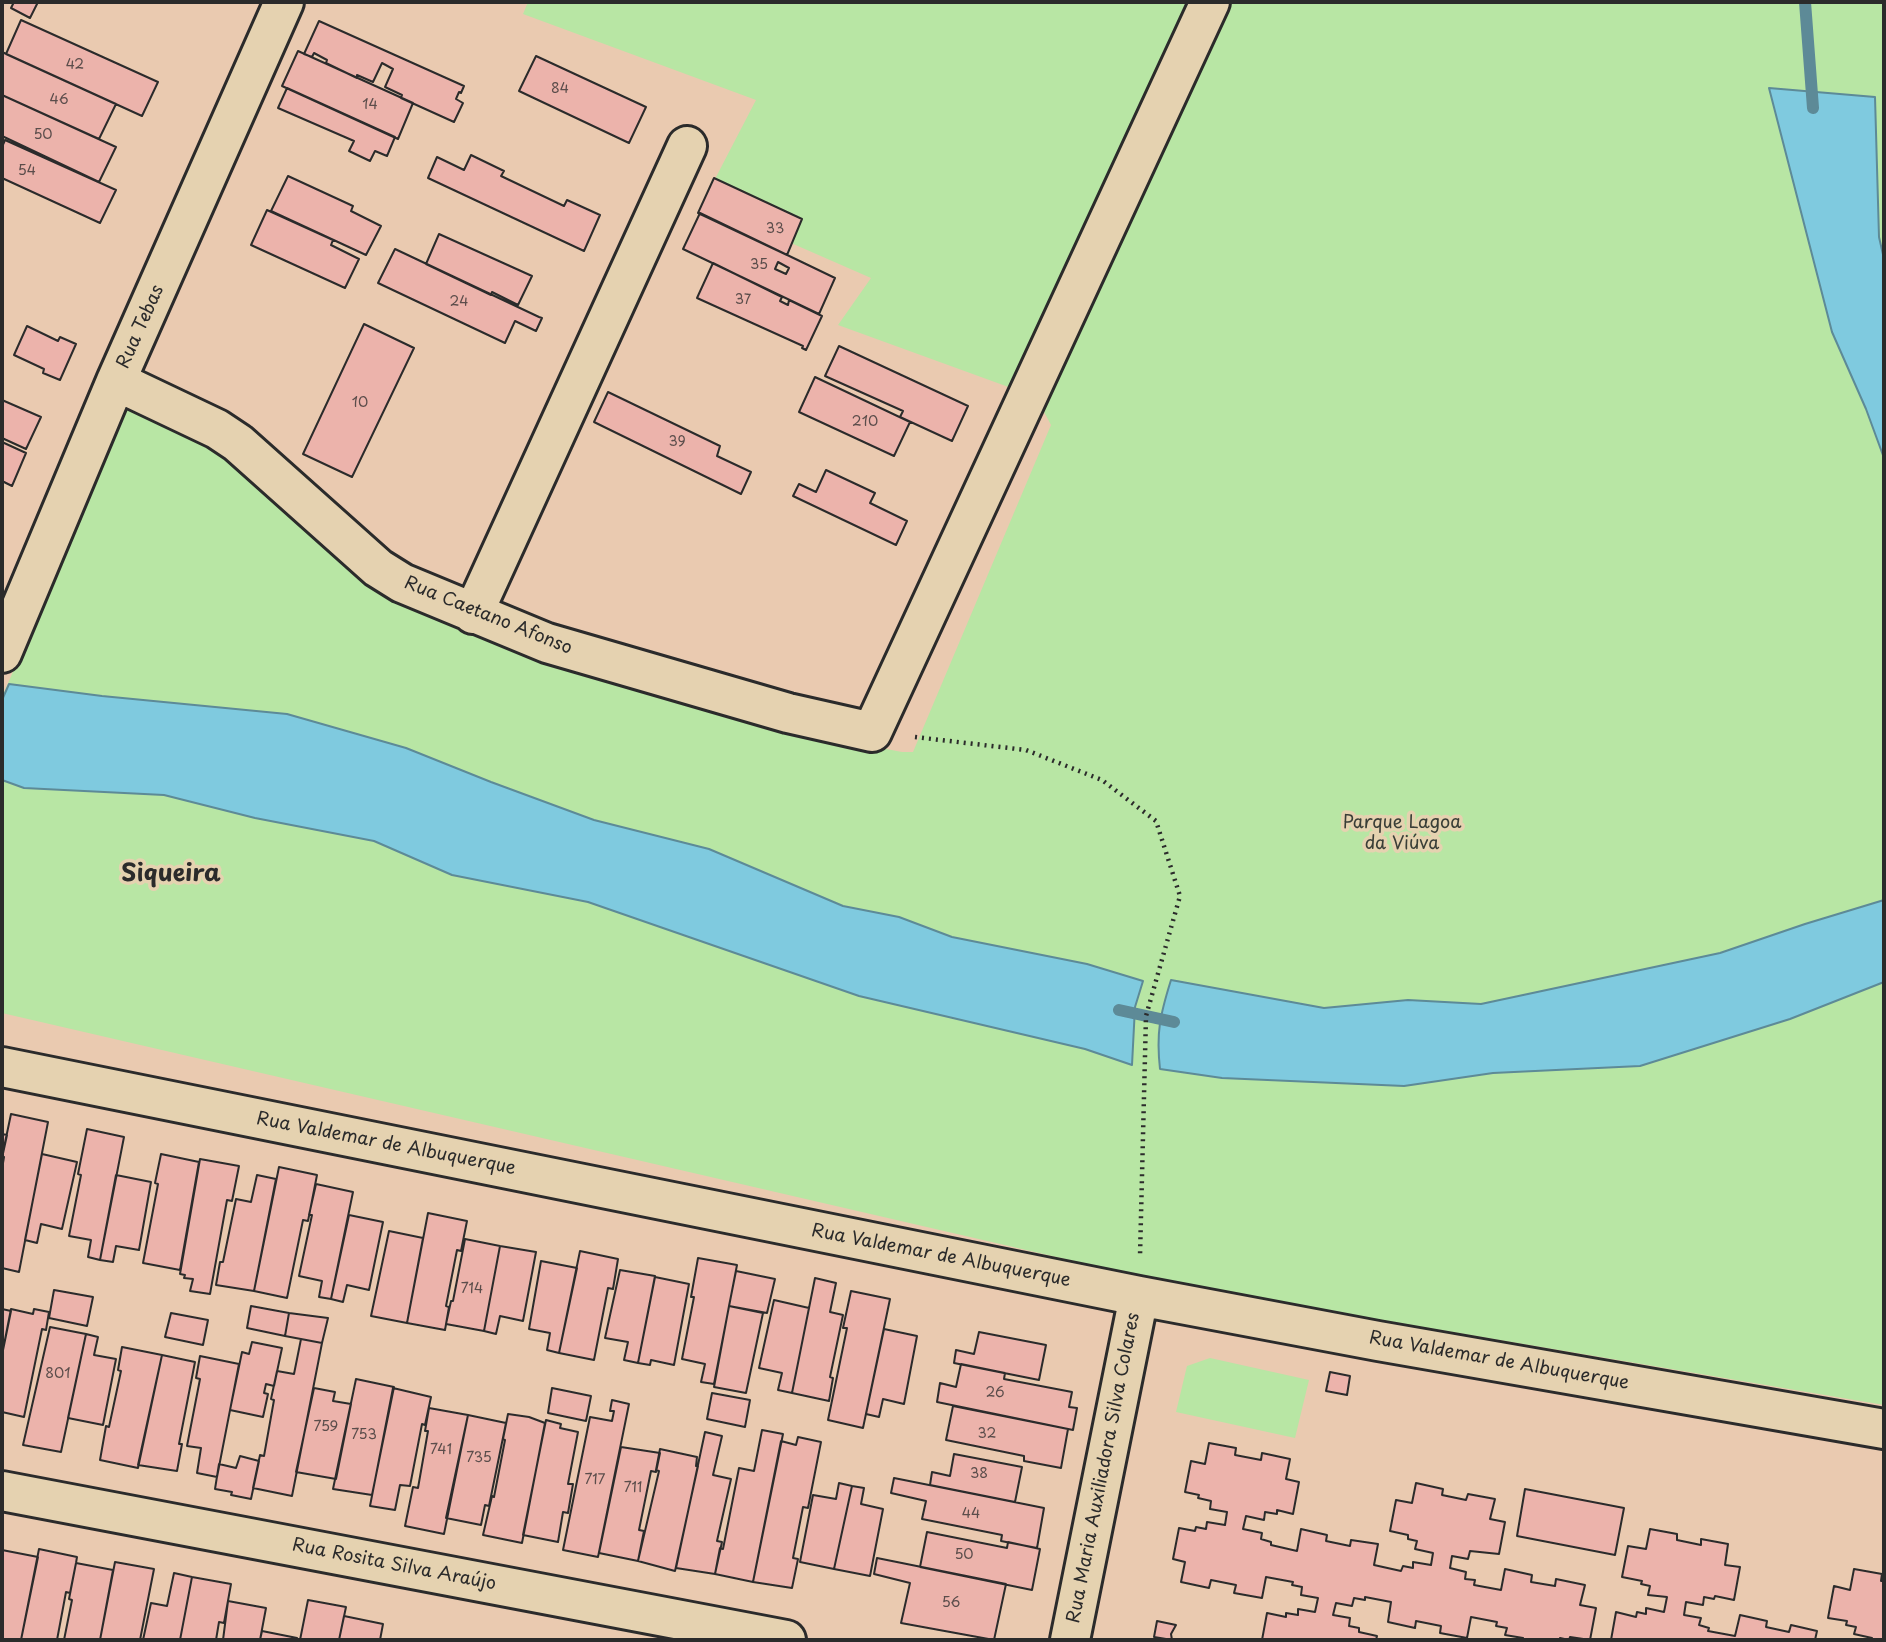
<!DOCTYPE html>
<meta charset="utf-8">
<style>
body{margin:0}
#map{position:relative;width:1886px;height:1642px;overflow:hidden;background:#eacab0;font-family:"Playpen Sans",sans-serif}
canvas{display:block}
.frame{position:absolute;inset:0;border:4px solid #2b2b2b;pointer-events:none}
</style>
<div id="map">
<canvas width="1886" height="1642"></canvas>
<div class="frame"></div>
</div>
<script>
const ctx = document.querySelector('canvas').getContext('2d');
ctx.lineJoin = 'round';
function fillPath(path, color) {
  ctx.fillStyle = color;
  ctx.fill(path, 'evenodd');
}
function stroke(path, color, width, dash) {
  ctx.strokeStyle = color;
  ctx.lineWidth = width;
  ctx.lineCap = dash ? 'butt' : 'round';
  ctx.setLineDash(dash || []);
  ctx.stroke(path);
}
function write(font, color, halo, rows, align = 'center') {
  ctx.font = font + ' "Playpen Sans",sans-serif';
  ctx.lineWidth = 7;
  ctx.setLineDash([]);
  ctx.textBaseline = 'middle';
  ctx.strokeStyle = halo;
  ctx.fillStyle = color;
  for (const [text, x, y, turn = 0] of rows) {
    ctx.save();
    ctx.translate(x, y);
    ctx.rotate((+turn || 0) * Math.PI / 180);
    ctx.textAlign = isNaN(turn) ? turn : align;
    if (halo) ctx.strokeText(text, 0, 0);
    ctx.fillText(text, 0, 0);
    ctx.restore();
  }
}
fillPath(new Path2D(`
 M 528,2 L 1884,2 L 1884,1405 L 1186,1287 L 2,1013 L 2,697 L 128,406 L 221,443 L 368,568 L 850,742 L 902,752 L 913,752 L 1051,425 L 1036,397 L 838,325 L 871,278 L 702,204 L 756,100 L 523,14 Z
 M 1210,1358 L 1309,1380 L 1295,1438 L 1176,1412 L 1187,1366 Z`), '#b8e6a4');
const water = new Path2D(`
 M 1769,88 L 1875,97 L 1879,237 L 1884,259 L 1884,458 L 1866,409 L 1832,332 Z
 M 9,684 L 102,696 L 287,714 L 406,748 L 491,782 L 594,820 L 709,849 L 843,906 L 899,917 L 952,937 L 1087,964 L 1143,981 L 1135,1007 L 1132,1065 L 1085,1049 L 859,996 L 588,902 L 452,875 L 374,841 L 255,818 L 164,795 L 24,788 L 2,780 L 2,700 Z
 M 1884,900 L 1884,982 L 1790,1019 L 1640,1066 L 1493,1073 L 1404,1086 L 1222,1078 L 1160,1069 C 1156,1033 1160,1015 1171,980 L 1324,1008 L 1408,1000 L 1481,1004 L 1720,953 L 1805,924 Z`);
fillPath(water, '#7fcadf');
stroke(water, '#5d8a97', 2);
stroke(new Path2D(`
 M 1805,2 L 1813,108
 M 1119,1010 L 1174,1022`), '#5d8a97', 12);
const building = new Path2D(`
 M 14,2 L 38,2 L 30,18 L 11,8 Z
 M 21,20 L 158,82 L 142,116 L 6,54 Z
 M 319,21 L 464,86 L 461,93 L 459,92 L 456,99 L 463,103 L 454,122 L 401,98 L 402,95 L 385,87 L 393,69 L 382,63 L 373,82 L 357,75 L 357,78 L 326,63 L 327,60 L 314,53 L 312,57 L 304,54 Z
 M 298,51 L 413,103 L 398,139 L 282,86 Z
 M 2,52 L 116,104 L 99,139 L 2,95 Z
 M 536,56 L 646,107 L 629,143 L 519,91 Z
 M 287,88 L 395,137 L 387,156 L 375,151 L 370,161 L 349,151 L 354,141 L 278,108 Z
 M 2,95 L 116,147 L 99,182 L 2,136 Z
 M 5,140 L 116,190 L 100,223 L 2,178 L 2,147 Z
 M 471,155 L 504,171 L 501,176 L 564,206 L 567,200 L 600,215 L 584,251 L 428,178 L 437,157 L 464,170 Z
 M 288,176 L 353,206 L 351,211 L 381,226 L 366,255 L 271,211 Z
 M 714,178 L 802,219 L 787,255 L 698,213 Z
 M 267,210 L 333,240 L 331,245 L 359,259 L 345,288 L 251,245 Z
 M 700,213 L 835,278 L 819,314 L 683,249 ZM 778,262 L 789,268 L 786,274 L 775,269 Z
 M 439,234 L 532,276 L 518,305 L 492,292 L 491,295 L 426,264 Z
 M 395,249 L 539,317 L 542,318 L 536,331 L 515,321 L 505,343 L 378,283 Z
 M 713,263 L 782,297 L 780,301 L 788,305 L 789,300 L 822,316 L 806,350 L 802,348 L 803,346 L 697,298 Z
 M 364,324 L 414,348 L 352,477 L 303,454 Z
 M 27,326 L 58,341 L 60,337 L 76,344 L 60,380 L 43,373 L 44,369 L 14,355 Z
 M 839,346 L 968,406 L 952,441 L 900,417 L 903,411 L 825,376 Z
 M 815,377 L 910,422 L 894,456 L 799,412 Z
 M 608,392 L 720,446 L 717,456 L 751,472 L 741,494 L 594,422 Z
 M 2,400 L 41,417 L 26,449 L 2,438 Z
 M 2,442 L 26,453 L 12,486 L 2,481 Z
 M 826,470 L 875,493 L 870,503 L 907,521 L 896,545 L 793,496 L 799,484 L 816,492 Z
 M 11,1114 L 48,1122 L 19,1272 L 2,1268 L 2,1169 L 4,1157 L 2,1157 Z
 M 87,1129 L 124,1137 L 100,1260 L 88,1257 L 91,1240 L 69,1236 L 81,1175 L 78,1174 Z
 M 2,1134 L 7,1135 L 2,1158 Z
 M 42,1154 L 77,1162 L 62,1229 L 41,1224 L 37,1243 L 25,1240 Z
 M 161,1154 L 199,1162 L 180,1270 L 143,1263 L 158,1184 L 155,1183 Z
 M 200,1159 L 239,1166 L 232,1201 L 227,1200 L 210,1294 L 190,1291 L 193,1279 L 184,1278 L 185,1275 L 180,1274 Z
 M 279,1167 L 317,1175 L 308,1221 L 303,1220 L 287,1298 L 254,1291 Z
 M 116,1175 L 151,1182 L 139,1250 L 116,1246 L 113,1262 L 100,1260 Z
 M 257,1175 L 276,1179 L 254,1291 L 216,1285 L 220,1262 L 223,1262 L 236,1199 L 251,1202 Z
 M 316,1184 L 353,1192 L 331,1299 L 319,1297 L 322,1281 L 299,1276 L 312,1215 L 309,1215 Z
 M 428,1213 L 467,1221 L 461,1251 L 457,1250 L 446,1306 L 449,1307 L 445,1330 L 407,1323 Z
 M 349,1215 L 383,1222 L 369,1290 L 347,1285 L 343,1302 L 331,1299 Z
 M 389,1231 L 423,1238 L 407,1323 L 371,1316 Z
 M 465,1239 L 500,1246 L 484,1331 L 446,1324 L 451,1301 L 453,1301 Z
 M 500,1246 L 536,1252 L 523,1321 L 500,1316 L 496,1334 L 484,1331 Z
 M 580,1251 L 618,1259 L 613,1289 L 608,1288 L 594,1360 L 559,1353 Z
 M 698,1258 L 737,1265 L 714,1384 L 701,1382 L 705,1364 L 682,1359 L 694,1297 L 691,1297 Z
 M 541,1261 L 577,1268 L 559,1353 L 547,1350 L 550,1333 L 529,1329 Z
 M 620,1270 L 655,1276 L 638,1363 L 624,1360 L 628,1342 L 605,1338 Z
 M 736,1271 L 775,1279 L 767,1313 L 729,1306 Z
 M 655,1277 L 689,1284 L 674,1365 L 651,1360 L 650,1365 L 638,1363 Z
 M 815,1278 L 836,1283 L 830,1312 L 843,1315 L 830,1377 L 833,1378 L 829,1401 L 792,1393 Z
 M 54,1290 L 93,1297 L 87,1326 L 49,1318 Z
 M 851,1291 L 890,1299 L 863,1428 L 828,1420 L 847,1328 L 843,1328 Z
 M 774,1300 L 809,1308 L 792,1393 L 778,1390 L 782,1373 L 759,1368 Z
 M 251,1306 L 289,1313 L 285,1336 L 247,1328 Z
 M 729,1306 L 763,1313 L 746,1393 L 714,1387 Z
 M 2,1309 L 11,1311 L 2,1355 Z
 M 11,1309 L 33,1314 L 34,1309 L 49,1312 L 46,1330 L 42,1329 L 24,1417 L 2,1412 L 2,1355 Z
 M 171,1313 L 208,1320 L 203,1345 L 165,1337 Z
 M 289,1313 L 328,1318 L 322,1343 L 285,1336 Z
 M 50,1327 L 86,1334 L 61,1452 L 23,1445 Z
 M 884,1329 L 917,1336 L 904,1404 L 883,1399 L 879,1417 L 866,1414 Z
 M 979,1332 L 1046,1345 L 1039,1380 L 954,1363 L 956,1350 L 974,1354 Z
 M 86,1334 L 98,1337 L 94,1355 L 116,1359 L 103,1425 L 68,1418 Z
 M 301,1339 L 322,1343 L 292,1496 L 253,1488 L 260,1455 L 264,1456 L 274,1400 L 271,1399 L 277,1371 L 294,1374 Z
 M 252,1342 L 282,1348 L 274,1386 L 266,1384 L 264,1393 L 268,1394 L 263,1417 L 230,1410 L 242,1352 L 249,1354 Z
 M 122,1347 L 162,1355 L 138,1468 L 100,1460 L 106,1426 L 109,1427 L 121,1371 L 118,1370 Z
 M 162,1355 L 195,1362 L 179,1444 L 182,1444 L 177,1471 L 138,1465 Z
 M 200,1356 L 239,1364 L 217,1477 L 197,1473 L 201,1448 L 187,1446 L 200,1379 L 196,1378 Z
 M 961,1364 L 1005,1373 L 1004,1379 L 1072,1392 L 1069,1407 L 1077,1408 L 1073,1430 L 937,1402 L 940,1383 L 956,1387 Z
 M 1330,1372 L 1350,1376 L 1347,1395 L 1326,1391 Z
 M 356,1379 L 394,1387 L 372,1495 L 333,1489 Z
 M 314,1388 L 335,1392 L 333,1401 L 351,1404 L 336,1479 L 296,1472 Z
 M 393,1388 L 431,1397 L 425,1425 L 422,1424 L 410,1486 L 400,1485 L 395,1510 L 370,1506 Z
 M 552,1388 L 591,1396 L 586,1421 L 548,1413 Z
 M 712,1393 L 750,1400 L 745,1427 L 707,1419 Z
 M 612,1400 L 629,1404 L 598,1557 L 563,1550 L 590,1417 L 612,1421 L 614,1411 L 610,1411 Z
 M 953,1406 L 1068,1429 L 1061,1468 L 1024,1461 L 1024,1456 L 946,1440 Z
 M 429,1408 L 468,1415 L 444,1534 L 405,1526 L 413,1487 L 418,1488 L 428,1431 L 425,1431 Z
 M 508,1414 L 529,1417 L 545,1423 L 522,1543 L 483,1535 L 492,1496 L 494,1497 L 505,1440 L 503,1439 Z
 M 468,1415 L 506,1423 L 489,1506 L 485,1505 L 481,1525 L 446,1518 Z
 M 546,1420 L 561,1424 L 560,1428 L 578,1432 L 568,1484 L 573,1484 L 568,1513 L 563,1512 L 558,1542 L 523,1535 Z
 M 762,1430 L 783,1434 L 753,1582 L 715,1574 L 720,1548 L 723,1549 L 739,1468 L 754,1471 Z
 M 705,1432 L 722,1436 L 713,1475 L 731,1479 L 717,1541 L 722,1542 L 715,1574 L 676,1568 Z
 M 798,1437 L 821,1442 L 808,1508 L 803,1507 L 793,1558 L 798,1559 L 792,1588 L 753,1582 L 781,1441 L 796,1445 Z
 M 1209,1443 L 1236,1448 L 1235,1455 L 1261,1460 L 1262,1453 L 1290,1459 L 1286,1479 L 1299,1482 L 1293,1514 L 1277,1510 L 1277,1514 L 1265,1512 L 1264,1520 L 1246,1516 L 1243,1529 L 1262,1533 L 1261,1539 L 1271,1542 L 1271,1545 L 1297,1551 L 1301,1529 L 1327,1535 L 1326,1541 L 1350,1546 L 1351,1540 L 1378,1544 L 1374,1565 L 1401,1571 L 1403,1566 L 1413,1568 L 1413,1562 L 1431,1565 L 1433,1553 L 1415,1549 L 1417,1541 L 1408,1539 L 1408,1535 L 1390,1531 L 1396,1500 L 1412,1503 L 1416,1483 L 1443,1489 L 1442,1495 L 1466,1500 L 1468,1494 L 1495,1499 L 1490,1519 L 1505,1522 L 1499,1554 L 1470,1551 L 1468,1559 L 1452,1556 L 1450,1568 L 1466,1572 L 1465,1579 L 1475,1580 L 1474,1585 L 1501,1590 L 1505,1569 L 1532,1575 L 1531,1582 L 1555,1586 L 1556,1579 L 1585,1585 L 1580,1605 L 1596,1608 L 1590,1640 L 1570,1637 L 1569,1640 L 1560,1638 L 1560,1640 L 1522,1640 L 1523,1638 L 1505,1635 L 1507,1628 L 1496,1626 L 1497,1622 L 1471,1617 L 1467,1638 L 1440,1633 L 1441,1626 L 1416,1621 L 1415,1628 L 1388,1622 L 1391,1602 L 1365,1597 L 1365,1600 L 1354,1598 L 1352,1606 L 1336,1603 L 1333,1615 L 1350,1618 L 1349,1626 L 1359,1628 L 1359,1632 L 1377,1636 L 1376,1640 L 1262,1640 L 1267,1613 L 1286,1617 L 1286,1613 L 1298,1615 L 1298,1609 L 1315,1612 L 1318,1598 L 1301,1595 L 1302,1587 L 1292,1585 L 1293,1582 L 1266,1577 L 1262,1598 L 1234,1593 L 1236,1585 L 1211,1580 L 1209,1588 L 1181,1582 L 1185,1562 L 1173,1559 L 1179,1528 L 1195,1531 L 1196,1527 L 1206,1529 L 1207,1522 L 1225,1525 L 1227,1512 L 1210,1509 L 1211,1501 L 1198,1498 L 1199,1495 L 1185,1492 L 1191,1461 L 1205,1464 Z
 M 621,1447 L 660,1453 L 656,1472 L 651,1471 L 639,1530 L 644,1531 L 638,1561 L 599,1553 Z
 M 660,1449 L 697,1457 L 696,1466 L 698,1466 L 675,1571 L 638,1561 L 659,1471 L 656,1470 Z
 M 954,1454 L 1022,1467 L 1015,1502 L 930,1485 L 932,1472 L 950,1476 Z
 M 240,1456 L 259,1461 L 251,1499 L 231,1495 L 232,1492 L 215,1489 L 219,1464 L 236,1468 Z
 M 894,1478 L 1044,1508 L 1037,1548 L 1001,1541 L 1002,1535 L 922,1519 L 926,1501 L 891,1493 Z
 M 839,1483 L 852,1486 L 834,1569 L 800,1562 L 813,1495 L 836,1499 Z
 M 852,1486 L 864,1488 L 861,1504 L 883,1509 L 870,1576 L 834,1569 Z
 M 1525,1489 L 1624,1508 L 1615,1555 L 1517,1536 Z
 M 1650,1529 L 1677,1534 L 1677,1540 L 1701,1545 L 1701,1539 L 1728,1544 L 1725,1565 L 1740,1567 L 1734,1600 L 1715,1596 L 1714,1599 L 1704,1597 L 1703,1605 L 1686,1602 L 1684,1615 L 1701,1618 L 1699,1625 L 1709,1628 L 1708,1631 L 1735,1636 L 1740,1615 L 1767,1621 L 1766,1627 L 1789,1632 L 1791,1625 L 1817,1631 L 1815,1640 L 1611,1640 L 1616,1612 L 1636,1617 L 1637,1612 L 1646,1614 L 1646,1608 L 1664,1612 L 1667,1597 L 1648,1595 L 1650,1586 L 1641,1584 L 1642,1581 L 1622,1577 L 1628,1546 L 1646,1549 Z
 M 927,1532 L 1007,1548 L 1008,1542 L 1040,1549 L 1032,1590 L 920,1567 Z
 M 39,1549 L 77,1557 L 76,1563 L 70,1593 L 66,1592 L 57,1640 L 21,1640 Z
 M 2,1550 L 38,1557 L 21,1640 L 2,1640 Z
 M 877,1558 L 1006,1584 L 994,1640 L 901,1623 L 910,1583 L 874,1574 Z
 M 115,1562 L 154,1569 L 140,1640 L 100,1640 Z
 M 76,1563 L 113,1570 L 100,1640 L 64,1640 L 72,1600 L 69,1599 Z
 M 1854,1569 L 1882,1574 L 1881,1581 L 1884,1581 L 1884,1640 L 1872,1640 L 1872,1638 L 1854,1634 L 1856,1627 L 1846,1625 L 1847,1621 L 1828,1618 L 1834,1586 L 1850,1590 Z
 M 174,1573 L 192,1577 L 180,1640 L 143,1640 L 151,1603 L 167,1606 Z
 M 192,1577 L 231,1584 L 224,1623 L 219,1622 L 216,1640 L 180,1640 Z
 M 308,1600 L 346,1607 L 339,1640 L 300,1640 Z
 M 228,1601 L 266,1608 L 260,1640 L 223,1640 Z
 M 344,1616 L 383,1624 L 380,1640 L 339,1640 Z
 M 1157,1621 L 1176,1625 L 1171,1634 L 1172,1640 L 1154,1637 Z
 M 262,1631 L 297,1638 L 297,1640 L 260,1640 Z`);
fillPath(building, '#ecb3ab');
stroke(building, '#2b2b2b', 2);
const minor = new Path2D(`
 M 116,381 L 217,429 L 238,443 L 378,568 L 402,583 L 547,643 L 788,713 L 872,732 L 1210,2
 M 473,614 L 687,146
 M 2,653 L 116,381 L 284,2
 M 2,1067 L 1139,1296 L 1378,1341 L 1884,1429
 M 2,1491 L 786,1640
 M 1070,1640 L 1139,1296`);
stroke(minor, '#2b2b2b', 44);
stroke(new Path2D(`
 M 915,737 L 1026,750 L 1102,780 L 1156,821 L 1180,896 L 1146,1016 L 1140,1256`), '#2b2b2b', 4.5, [2, 5]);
stroke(minor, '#e5d2b0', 38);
write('14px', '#5b4d4b', null, [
 ["42",75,65],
 ["84",560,89],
 ["46",59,100],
 ["14",370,105],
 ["50",43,135],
 ["54",27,171],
 ["33",775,229],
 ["35",759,265],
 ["37",743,300],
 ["24",459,302],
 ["10",360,403],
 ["210",865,422],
 ["39",677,442],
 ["714",472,1289],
 ["801",58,1374],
 ["26",995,1393],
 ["759",326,1427],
 ["32",987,1434],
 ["753",364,1435],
 ["741",441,1450],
 ["735",479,1458],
 ["38",979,1474],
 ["717",595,1480],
 ["711",633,1488],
 ["44",971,1514],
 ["50",964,1555],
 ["56",951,1603]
]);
write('18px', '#2b2b2b', '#e5d2b0', [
 ["Rua Tebas",141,327,-66],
 ["Rua Caetano Afonso",488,616,22],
 ["Rua Valdemar de Albuquerque",386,1144,11],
 ["Rua Valdemar de Albuquerque",941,1256,11],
 ["Rua Valdemar de Albuquerque",1499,1361,10],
 ["Rua Maria Auxiliadora Silva Colares",1104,1468,-79],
 ["Rua Rosita Silva Araújo",394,1565,11]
]);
write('18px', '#393e37', '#e5d2b0', [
 ["Parque Lagoa",1402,823],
 ["da Viúva",1402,844]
]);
write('bold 24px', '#2b2b2b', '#e5d2b0', [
 ["Siqueira",171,874]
]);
</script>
